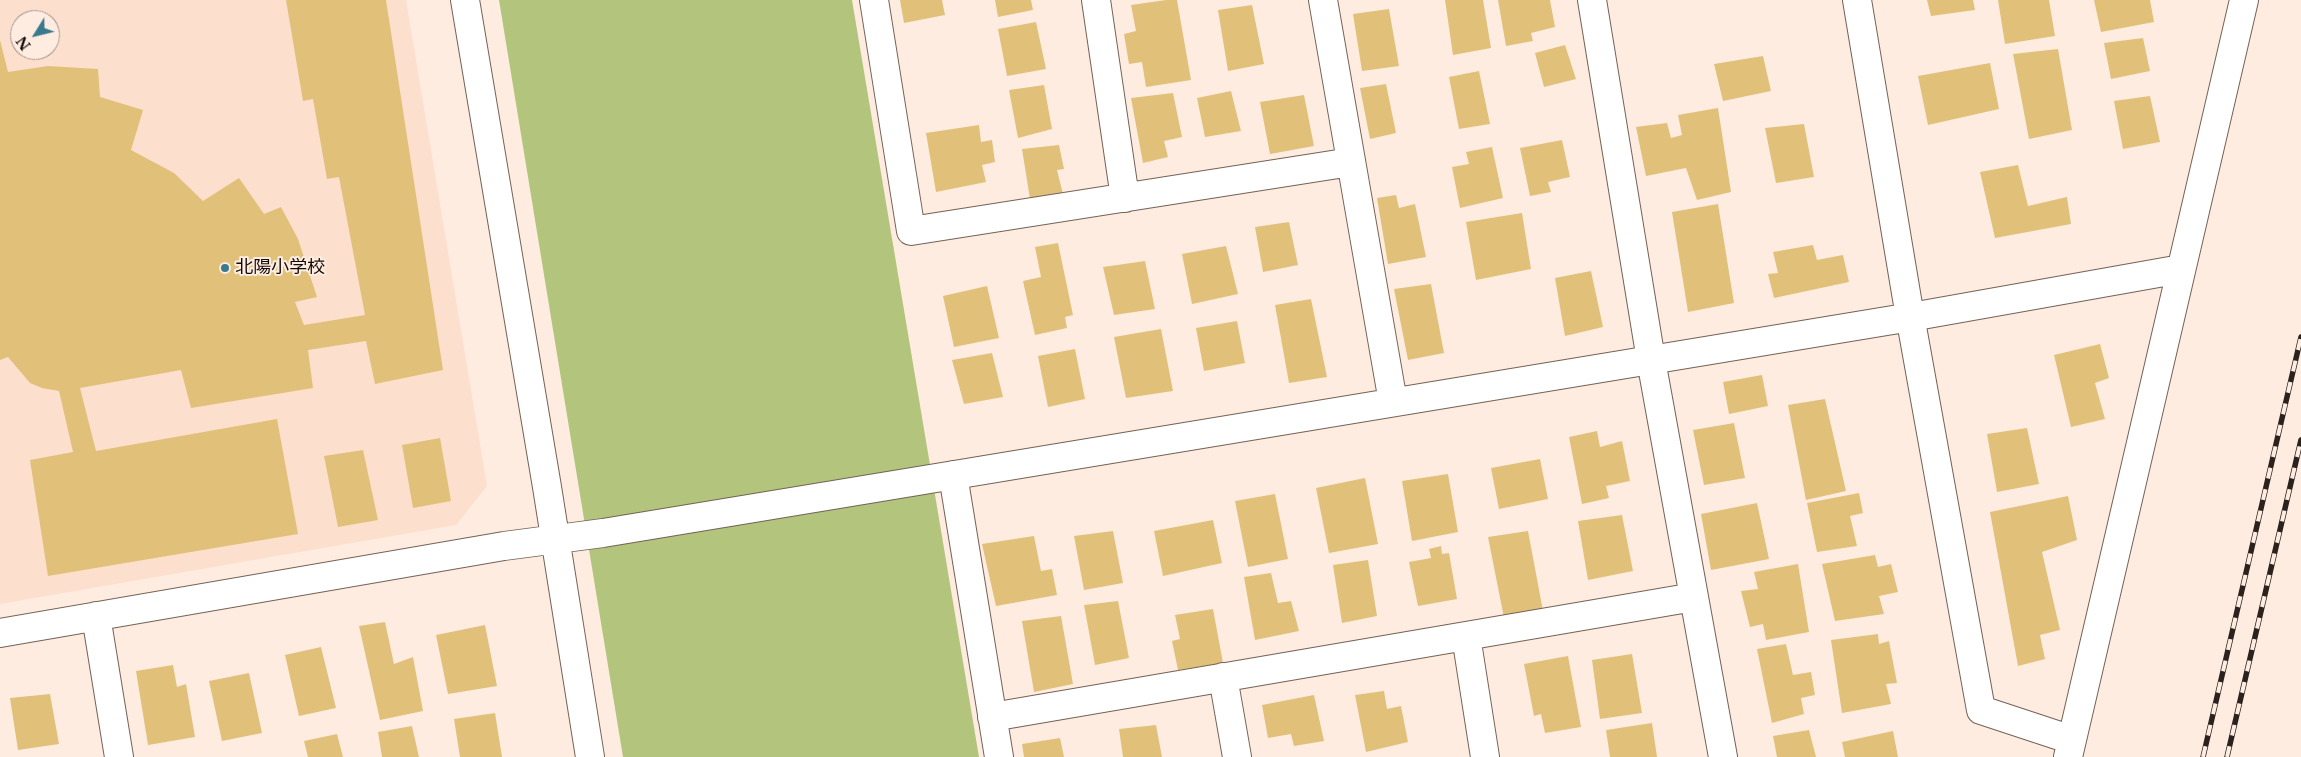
<!DOCTYPE html>
<meta charset="utf-8">
<style>
body{margin:0}
#map{position:relative;width:2301px;height:757px;overflow:hidden;background:#feece1;font-family:"Libre Baskerville",serif}
canvas{display:block}
.north{position:absolute;left:10px;top:10px;width:50px;height:50px;box-sizing:border-box;background:#feece1;border:1px solid #9f9289;border-radius:50%;rotate:234deg;font-size:14px;font-weight:700;line-height:20px;text-align:center;color:#110a06}
.north::after{content:'';display:block;margin:auto;width:18px;height:22px;background:#397a8d;clip-path:polygon(50% 0,100% 100%,50% 72%,0 100%)}
</style>
<div id="map">
<canvas width="2301" height="757"></canvas>
<div class="north">N</div>
</div>
<script>
const ctx = document.querySelector('canvas').getContext('2d');
ctx.lineJoin = 'round';
function fillPath(path, color) {
  ctx.fillStyle = color;
  ctx.fill(path, 'evenodd');
}
function stroke(path, color, width, dash) {
  ctx.strokeStyle = color;
  ctx.lineWidth = width;
  ctx.lineCap = dash ? 'butt' : 'round';
  ctx.setLineDash(dash || []);
  ctx.stroke(path);
}
function write(font, color, halo, rows, align = 'center') {
  ctx.font = font + ' "Libre Baskerville","Noto Sans JP",serif';
  ctx.lineWidth = 4;
  ctx.setLineDash([]);
  ctx.textBaseline = 'middle';
  ctx.strokeStyle = halo;
  ctx.fillStyle = color;
  for (const [text, x, y, turn = 0] of rows) {
    ctx.save();
    ctx.translate(x, y);
    ctx.rotate((+turn || 0) * Math.PI / 180);
    ctx.textAlign = isNaN(turn) ? turn : align;
    if (halo) ctx.strokeText(text, 0, 0);
    ctx.fillText(text, 0, 0);
    ctx.restore();
  }
}
fillPath(new Path2D(`
 M 0,0 L 406,0 L 487,486 L 456,525 L 0,604 ZM 20,20 L 50,20 L 50,50 L 20,50 Z`), '#fcdfcd');
fillPath(new Path2D(`
 M 499,0 L 852,0 L 979,757 L 623,757 Z`), '#b3c47c');
fillPath(new Path2D(`
 M 286,0 L 386,0 L 443,370 L 375,384 L 366,341 L 308,350 L 313,388 L 191,408 L 181,370 L 80,388 L 96,451 L 277,419 L 298,534 L 48,576 L 30,460 L 73,452 L 59,391 L 42,388 L 30,383 L 8,357 L 0,360 L 0,40 L 8,72 L 48,66 L 98,69 L 100,97 L 143,110 L 131,150 L 174,173 L 203,201 L 239,178 L 264,214 L 281,207 L 298,239 L 317,297 L 295,302 L 304,325 L 365,315 L 339,177 L 327,179 L 313,99 L 303,101 Z
 M 900,0 L 942,0 L 945,15 L 904,23 Z
 M 995,0 L 1031,0 L 1033,10 L 998,17 Z
 M 1166,0 L 1177,0 L 1191,80 L 1146,87 L 1142,62 L 1129,64 L 1124,34 L 1136,31 L 1131,5 Z
 M 1445,0 L 1483,0 L 1491,48 L 1453,55 Z
 M 1498,0 L 1550,0 L 1555,27 L 1531,33 L 1533,41 L 1506,46 Z
 M 1927,0 L 1973,0 L 1975,10 L 1931,16 Z
 M 1998,0 L 2049,0 L 2055,36 L 2005,44 Z
 M 2094,0 L 2150,0 L 2154,22 L 2101,32 Z
 M 1252,5 L 1264,64 L 1228,71 L 1218,10 Z
 M 1389,9 L 1399,66 L 1362,71 L 1353,14 Z
 M 1036,22 L 1046,69 L 1007,76 L 998,29 Z
 M 2143,38 L 2150,71 L 2111,79 L 2104,43 Z
 M 1565,45 L 1576,79 L 1544,87 L 1535,53 Z
 M 2058,49 L 2072,130 L 2029,139 L 2013,54 Z
 M 1763,56 L 1771,91 L 1723,101 L 1714,64 Z
 M 1990,63 L 1999,109 L 1928,125 L 1918,76 Z
 M 1479,71 L 1490,124 L 1459,129 L 1449,77 Z
 M 1386,84 L 1396,133 L 1370,139 L 1360,88 Z
 M 1044,85 L 1052,129 L 1018,138 L 1009,90 Z
 M 1231,91 L 1241,131 L 1205,137 L 1197,98 Z
 M 1173,93 L 1182,137 L 1164,141 L 1168,157 L 1143,163 L 1131,98 Z
 M 1304,95 L 1314,146 L 1270,154 L 1260,102 Z
 M 2150,96 L 2160,142 L 2123,149 L 2114,101 Z
 M 1718,108 L 1731,192 L 1697,200 L 1686,168 L 1646,176 L 1636,127 L 1667,123 L 1671,138 L 1682,135 L 1678,115 Z
 M 1804,124 L 1814,177 L 1776,183 L 1765,128 Z
 M 979,125 L 981,142 L 992,140 L 995,162 L 982,165 L 986,182 L 936,192 L 926,133 Z
 M 1562,140 L 1570,177 L 1548,182 L 1551,192 L 1530,196 L 1520,148 Z
 M 1059,145 L 1064,169 L 1057,170 L 1063,194 L 1030,199 L 1022,149 Z
 M 1492,147 L 1503,198 L 1460,208 L 1452,167 L 1469,164 L 1466,152 Z
 M 2018,165 L 2028,206 L 2067,197 L 2071,224 L 1995,238 L 1980,172 Z
 M 1396,195 L 1399,208 L 1415,204 L 1426,257 L 1388,264 L 1377,198 Z
 M 1718,204 L 1734,303 L 1688,312 L 1672,212 Z
 M 1522,213 L 1531,269 L 1476,280 L 1466,222 Z
 M 1289,222 L 1298,265 L 1263,272 L 1255,227 Z
 M 1058,243 L 1073,315 L 1065,317 L 1067,328 L 1035,335 L 1023,281 L 1041,277 L 1035,247 Z
 M 1813,245 L 1817,260 L 1843,255 L 1849,282 L 1774,298 L 1768,274 L 1778,273 L 1773,252 Z
 M 1226,246 L 1238,294 L 1192,304 L 1182,254 Z
 M 1145,261 L 1155,309 L 1114,315 L 1103,267 Z
 M 1591,271 L 1603,327 L 1565,336 L 1555,278 Z
 M 1431,284 L 1444,353 L 1408,360 L 1394,289 Z
 M 987,286 L 999,338 L 954,347 L 943,296 Z
 M 1311,299 L 1327,377 L 1289,383 L 1275,305 Z
 M 1237,321 L 1245,363 L 1204,371 L 1196,328 Z
 M 1161,329 L 1173,391 L 1126,398 L 1114,337 Z
 M 2100,344 L 2109,378 L 2095,383 L 2105,419 L 2071,427 L 2054,355 Z
 M 1075,349 L 1085,399 L 1048,407 L 1038,356 Z
 M 992,353 L 1003,397 L 964,404 L 952,360 Z
 M 1762,375 L 1768,406 L 1729,414 L 1723,382 Z
 M 1825,399 L 1846,491 L 1806,500 L 1788,405 Z
 M 1734,423 L 1745,478 L 1704,485 L 1693,430 Z
 M 2027,428 L 2039,484 L 1997,492 L 1987,434 Z
 M 1597,431 L 1600,447 L 1622,441 L 1630,481 L 1606,486 L 1609,498 L 1582,504 L 1569,437 Z
 M 440,438 L 451,501 L 413,508 L 402,445 Z
 M 363,450 L 378,520 L 338,527 L 324,456 Z
 M 1540,459 L 1548,499 L 1499,509 L 1491,468 Z
 M 1448,474 L 1458,532 L 1412,541 L 1402,481 Z
 M 1365,478 L 1378,544 L 1329,553 L 1316,488 Z
 M 1859,493 L 1863,513 L 1850,516 L 1857,546 L 1817,552 L 1807,503 Z
 M 1275,494 L 1288,559 L 1248,567 L 1235,501 Z
 M 2068,496 L 2077,540 L 2042,552 L 2060,630 L 2040,635 L 2045,659 L 2018,666 L 1990,512 Z
 M 1757,503 L 1769,559 L 1711,570 L 1701,514 Z
 M 1622,515 L 1633,571 L 1588,580 L 1578,521 Z
 M 1213,520 L 1222,563 L 1163,576 L 1154,531 Z
 M 1113,531 L 1123,583 L 1084,590 L 1074,536 Z
 M 1528,531 L 1543,611 L 1504,618 L 1488,537 Z
 M 1034,536 L 1041,571 L 1052,569 L 1057,595 L 996,606 L 982,544 Z
 M 1441,546 L 1442,554 L 1449,553 L 1457,599 L 1418,606 L 1409,562 L 1431,558 L 1429,549 Z
 M 1875,555 L 1878,567 L 1891,564 L 1898,592 L 1879,596 L 1884,614 L 1835,621 L 1822,564 Z
 M 1368,560 L 1377,616 L 1342,623 L 1333,565 Z
 M 1798,564 L 1809,632 L 1766,640 L 1763,624 L 1750,627 L 1741,591 L 1758,589 L 1754,572 Z
 M 1271,573 L 1278,603 L 1291,601 L 1299,631 L 1255,640 L 1244,577 Z
 M 1118,601 L 1129,658 L 1095,665 L 1084,605 Z
 M 1213,609 L 1223,663 L 1178,670 L 1172,641 L 1180,639 L 1175,615 Z
 M 1061,616 L 1073,684 L 1034,692 L 1022,621 Z
 M 385,622 L 394,664 L 413,657 L 423,711 L 380,720 L 359,626 Z
 M 485,625 L 497,686 L 448,694 L 436,635 Z
 M 1878,634 L 1879,644 L 1889,641 L 1897,683 L 1886,684 L 1891,704 L 1842,713 L 1831,640 Z
 M 1786,644 L 1793,675 L 1811,672 L 1815,695 L 1801,698 L 1804,714 L 1772,723 L 1757,649 Z
 M 321,647 L 336,708 L 299,716 L 285,655 Z
 M 1632,654 L 1642,713 L 1600,719 L 1592,660 Z
 M 1568,656 L 1581,727 L 1545,733 L 1541,714 L 1534,716 L 1524,664 Z
 M 173,665 L 177,687 L 186,684 L 195,737 L 148,745 L 136,671 Z
 M 249,673 L 262,733 L 222,741 L 209,681 Z
 M 1384,691 L 1387,709 L 1401,706 L 1408,742 L 1366,752 L 1355,695 Z
 M 50,694 L 59,744 L 18,750 L 10,698 Z
 M 1314,695 L 1324,741 L 1294,746 L 1291,734 L 1268,738 L 1262,705 Z
 M 495,713 L 502,757 L 460,757 L 454,719 Z
 M 1652,723 L 1657,757 L 1610,757 L 1606,730 Z
 M 1156,725 L 1162,757 L 1123,757 L 1119,729 Z
 M 412,726 L 419,757 L 382,757 L 378,732 Z
 M 1809,730 L 1816,757 L 1777,757 L 1773,736 Z
 M 1893,731 L 1898,757 L 1845,757 L 1842,742 Z
 M 337,734 L 343,757 L 308,757 L 304,741 Z
 M 1060,738 L 1064,757 L 1024,757 L 1022,744 Z`), '#e1c179');
const minor = new Path2D(`
 M 465,0 L 547,487 L 590,757
 M 874,0 L 911,231 L 1351,162
 M 1096,0 L 1125,198
 M 1323,0 L 1393,402
 M 1592,0 L 1651,360 L 1723,757
 M 1857,0 L 1907,299 L 1981,710 L 2072,740
 M 953,475 L 999,757
 M 96,616 L 119,757
 M 0,633 L 504,546 L 603,533 L 1911,317 L 2181,269
 M 1466,636 L 1485,757
 M 1223,677 L 1237,757
 M 992,717 L 1694,597
 M 2068,757 L 2244,0`);
stroke(minor, '#756257', 30);
stroke(minor, '#fff', 28);
const rail = new Path2D(`
 M 2203,757 L 2301,337
 M 2227,757 L 2301,440`);
stroke(rail, '#2b221e', 5.5);
stroke(rail, '#feece1', 4, [11]);
for (const [x, y, r, color] of [
 [225,268,5,"#397a8d"]
]) {
  const dot = new Path2D();
  dot.arc(x, y, r, 0, 2 * Math.PI);
  ctx.fillStyle = color;
  ctx.fill(dot);
  stroke(dot, '#feece1', 2);
}
write('18px', '#110a06', '#feece1', [
 ["北陽小学校",235,268]
], 'left');
</script>
